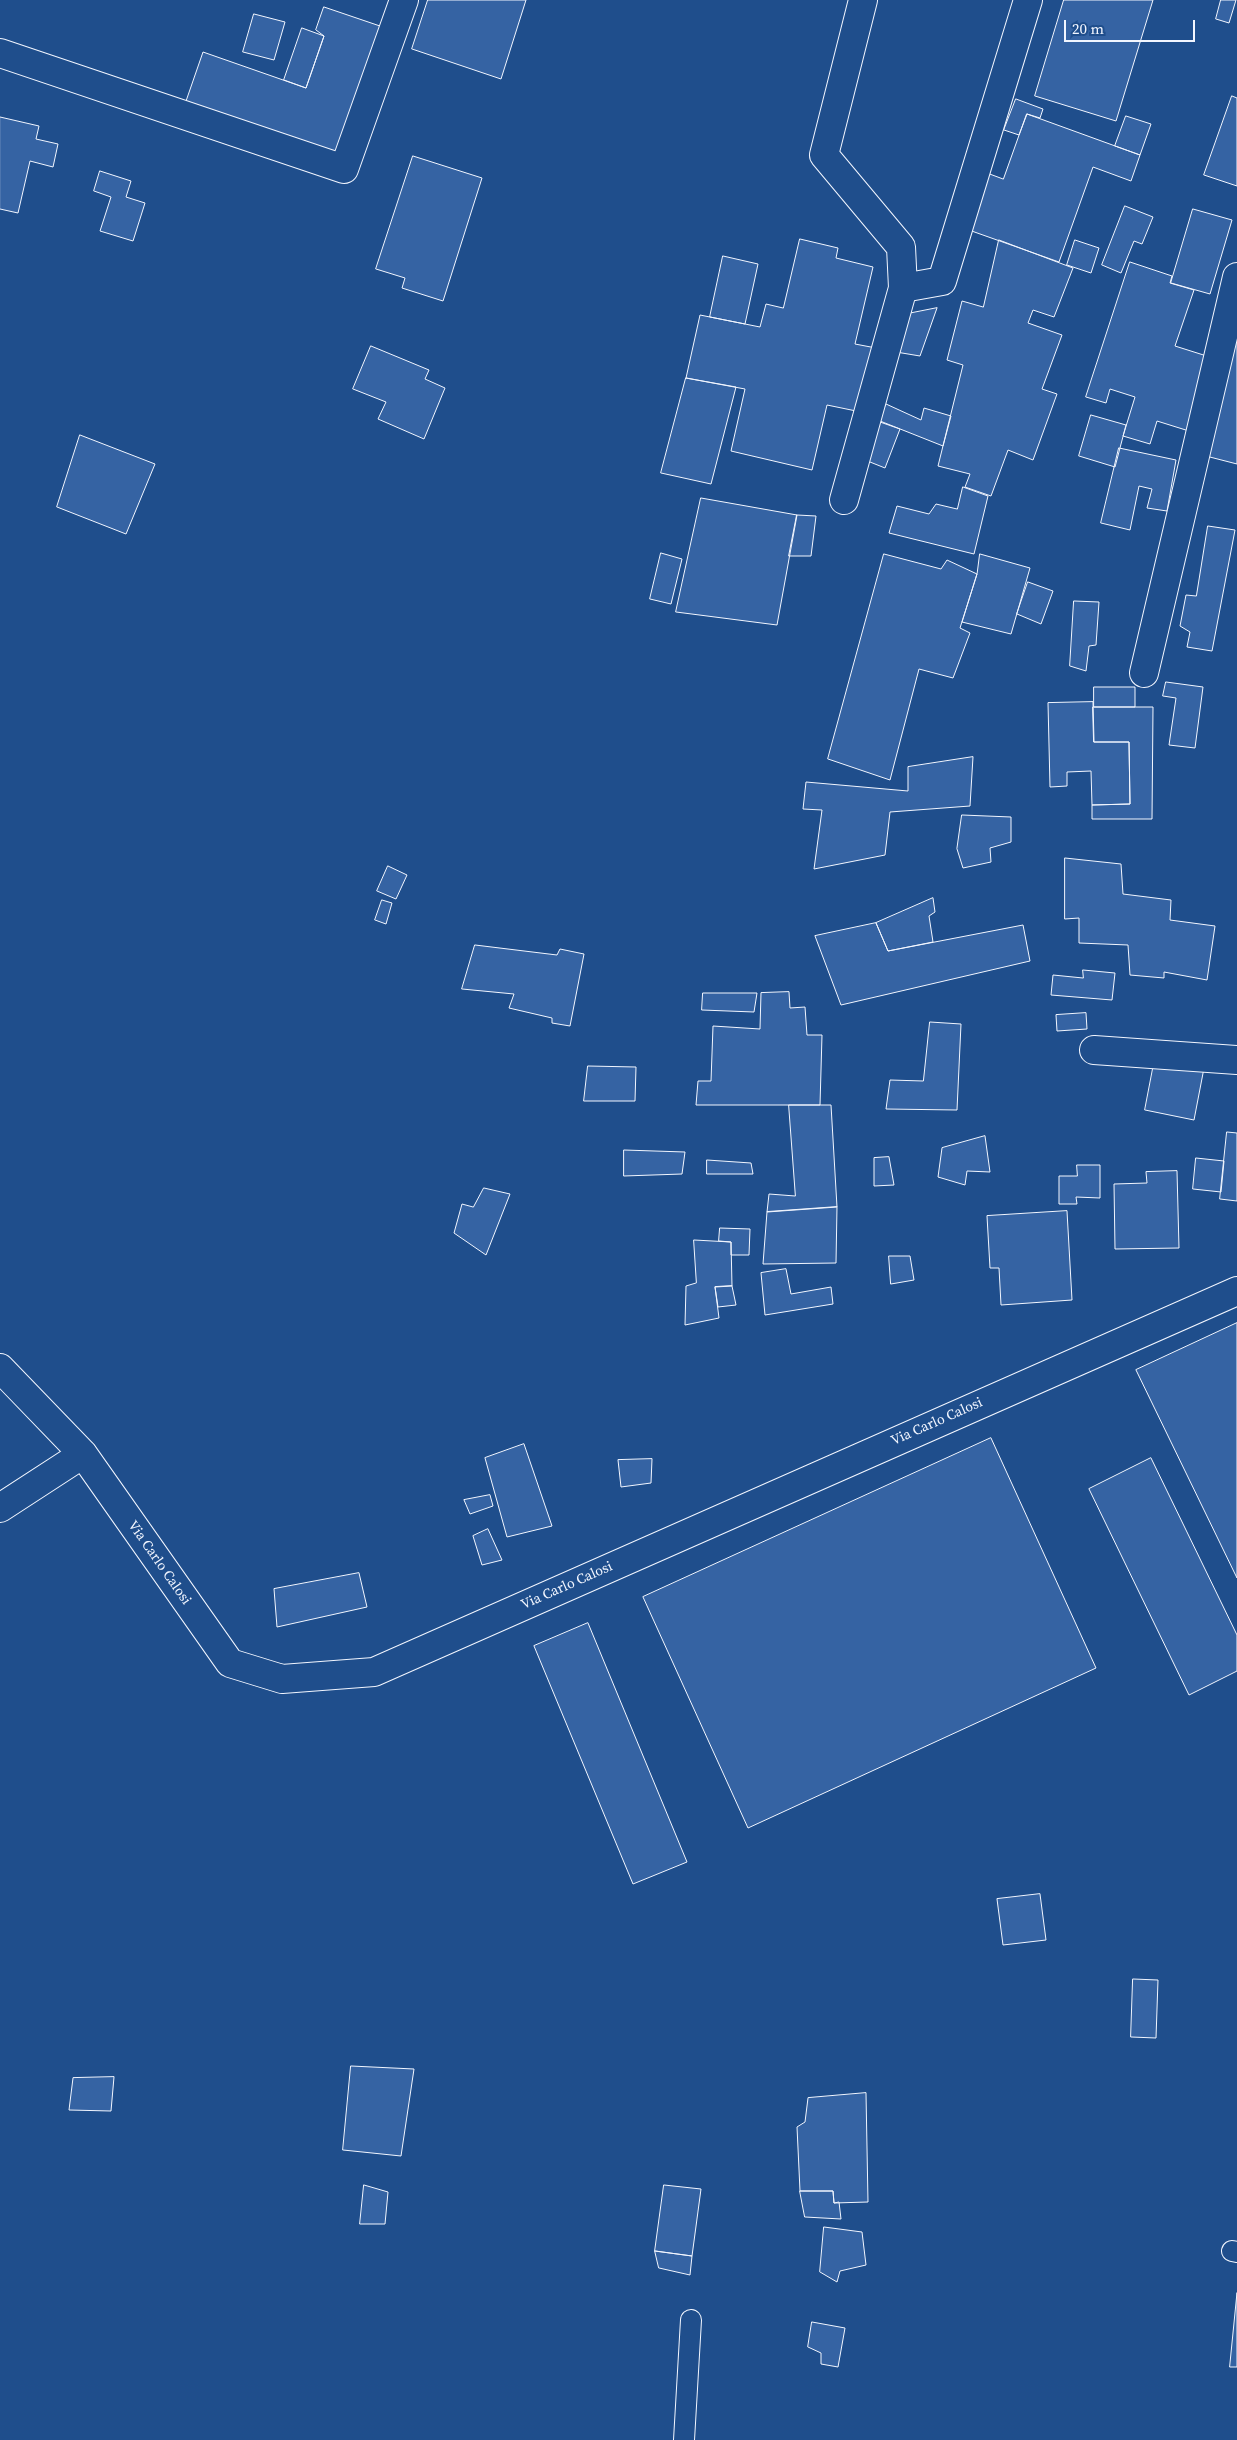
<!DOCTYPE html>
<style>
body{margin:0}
#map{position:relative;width:1237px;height:2440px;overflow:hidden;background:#1f4e8c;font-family:"Source Serif 4",serif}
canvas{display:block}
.scale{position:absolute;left:1064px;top:20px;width:131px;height:22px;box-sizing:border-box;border:2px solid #f2f6ff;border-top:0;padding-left:6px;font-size:15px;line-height:18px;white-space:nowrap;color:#f2f6ff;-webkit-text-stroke:4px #1f4e8c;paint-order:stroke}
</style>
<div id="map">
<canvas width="1237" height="2440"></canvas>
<div class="scale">20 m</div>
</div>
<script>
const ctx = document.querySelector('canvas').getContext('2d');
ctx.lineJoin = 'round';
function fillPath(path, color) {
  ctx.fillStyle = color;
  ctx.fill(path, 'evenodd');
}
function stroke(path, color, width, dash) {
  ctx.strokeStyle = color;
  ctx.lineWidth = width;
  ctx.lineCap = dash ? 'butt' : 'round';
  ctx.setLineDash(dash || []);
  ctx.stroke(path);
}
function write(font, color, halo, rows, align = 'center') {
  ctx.font = font + ' "Source Serif 4",serif';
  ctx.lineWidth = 4;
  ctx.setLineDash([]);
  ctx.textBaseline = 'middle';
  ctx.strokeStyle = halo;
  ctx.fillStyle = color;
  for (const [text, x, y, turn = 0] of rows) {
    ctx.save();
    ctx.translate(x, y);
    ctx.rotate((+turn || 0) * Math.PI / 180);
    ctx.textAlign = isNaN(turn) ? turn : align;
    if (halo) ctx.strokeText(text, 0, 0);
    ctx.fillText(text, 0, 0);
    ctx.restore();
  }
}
const building = new Path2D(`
 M 428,0 L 526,0 L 501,79 L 412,49 Z
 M 1064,0 L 1153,0 L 1116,121 L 1035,96 Z
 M 1221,0 L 1236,0 L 1229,23 L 1216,19 Z
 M 324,7 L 380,26 L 335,156 L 185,104 L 203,52 L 306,88 L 324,36 L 316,30 Z
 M 254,14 L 285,22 L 274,60 L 243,52 Z
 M 302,28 L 324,36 L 306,88 L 284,80 Z
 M 1232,96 L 1237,98 L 1237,186 L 1204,175 Z
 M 1016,99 L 1043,109 L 1040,118 L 1027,114 L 1019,135 L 1004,130 Z
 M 1027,114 L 1140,155 L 1131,181 L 1093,167 L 1059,262 L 966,229 L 987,173 L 1003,179 Z
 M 1126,116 L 1151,124 L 1140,155 L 1115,146 Z
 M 0,117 L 39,126 L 36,139 L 58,144 L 53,167 L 30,161 L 18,213 L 0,209 Z
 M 413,156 L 482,178 L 443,301 L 402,288 L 405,278 L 376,269 Z
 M 100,171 L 131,181 L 126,197 L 145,203 L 133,241 L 100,231 L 111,197 L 94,191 Z
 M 1125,206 L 1153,217 L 1142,244 L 1134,241 L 1121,273 L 1102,265 Z
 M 1193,209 L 1232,220 L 1210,294 L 1171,283 Z
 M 800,239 L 838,248 L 836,258 L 873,267 L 855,344 L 876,348 L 861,412 L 827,405 L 812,470 L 731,451 L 745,389 L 686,378 L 700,315 L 760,327 L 766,304 L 783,308 Z
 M 999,240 L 1073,268 L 1054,317 L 1033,310 L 1028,323 L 1062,335 L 1042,389 L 1057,394 L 1033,460 L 1008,450 L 991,496 L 965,487 L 970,474 L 938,466 L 963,365 L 947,360 L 962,301 L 983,307 Z
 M 1075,240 L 1099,248 L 1091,273 L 1067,265 Z
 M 723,256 L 758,264 L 745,324 L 710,317 Z
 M 1130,262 L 1172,276 L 1170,283 L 1194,290 L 1175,346 L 1213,358 L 1189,431 L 1157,421 L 1150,444 L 1123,436 L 1135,397 L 1110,389 L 1106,403 L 1086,397 Z
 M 937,308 L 920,356 L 896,352 L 902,315 Z
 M 1237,323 L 1237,464 L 1202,455 Z
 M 371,346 L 429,370 L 425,379 L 445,388 L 424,439 L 378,419 L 386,402 L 353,389 Z
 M 686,378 L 736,387 L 711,484 L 661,473 Z
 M 886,404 L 921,420 L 924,408 L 951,416 L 943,446 L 880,421 Z
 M 1091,415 L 1126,425 L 1115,467 L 1079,456 Z
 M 880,422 L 900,429 L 885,468 L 865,460 Z
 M 80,435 L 155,464 L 126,534 L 57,507 Z
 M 1119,448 L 1176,460 L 1167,511 L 1147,508 L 1152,489 L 1139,486 L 1130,530 L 1101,523 Z
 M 963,487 L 988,496 L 974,554 L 889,533 L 897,506 L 929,514 L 936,504 L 957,509 Z
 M 701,498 L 797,515 L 777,625 L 676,612 Z
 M 797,515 L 816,516 L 811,556 L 789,556 Z
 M 1208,526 L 1235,530 L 1212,651 L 1187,647 L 1190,632 L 1180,626 L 1186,595 L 1196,596 Z
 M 661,553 L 682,559 L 671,604 L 650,599 Z
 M 884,554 L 941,569 L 947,560 L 977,574 L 960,628 L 970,633 L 953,678 L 919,669 L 890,780 L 828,759 Z
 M 980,554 L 1030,568 L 1011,634 L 962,622 L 977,574 Z
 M 1028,582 L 1053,591 L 1041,624 L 1017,614 Z
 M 1074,601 L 1099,602 L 1096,645 L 1089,646 L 1086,671 L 1070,666 Z
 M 1166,682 L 1203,687 L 1195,748 L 1169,745 L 1176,698 L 1163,696 Z
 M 1094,687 L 1135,687 L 1135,707 L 1094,707 Z
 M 1093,702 L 1094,742 L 1129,742 L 1130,804 L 1092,805 L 1091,771 L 1067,772 L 1067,786 L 1050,787 L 1048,703 Z
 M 1093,707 L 1153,707 L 1152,819 L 1092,819 L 1092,805 L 1130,804 L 1129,742 L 1094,742 Z
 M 973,757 L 970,806 L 890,812 L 885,855 L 814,869 L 822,810 L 803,809 L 806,782 L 908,791 L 908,767 Z
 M 962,815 L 1011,817 L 1011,842 L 990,848 L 991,862 L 963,868 L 957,849 Z
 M 1065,858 L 1121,864 L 1123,894 L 1171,900 L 1170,920 L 1215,926 L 1207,980 L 1164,972 L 1164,978 L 1130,975 L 1128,945 L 1079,943 L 1079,918 L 1065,919 Z
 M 388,866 L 407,875 L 396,899 L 377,891 Z
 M 933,898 L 935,912 L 929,916 L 933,942 L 888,951 L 876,923 Z
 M 382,900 L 392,903 L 386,924 L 375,920 Z
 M 876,923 L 888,951 L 1023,925 L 1030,961 L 841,1005 L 815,936 Z
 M 475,945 L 557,955 L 560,949 L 584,954 L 570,1026 L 552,1023 L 552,1018 L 509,1008 L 514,994 L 462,989 Z
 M 1083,970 L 1115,973 L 1112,1000 L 1051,995 L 1053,975 L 1083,978 Z
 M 789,992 L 790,1008 L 805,1007 L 807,1035 L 822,1035 L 820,1105 L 696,1105 L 698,1081 L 711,1081 L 713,1026 L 760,1029 L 761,993 Z
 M 703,993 L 757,993 L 754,1012 L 702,1010 Z
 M 1086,1013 L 1087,1029 L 1057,1031 L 1056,1015 Z
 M 930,1022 L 961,1024 L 957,1110 L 886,1109 L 890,1080 L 923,1081 Z
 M 1155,1058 L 1204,1068 L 1194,1120 L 1145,1110 Z
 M 588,1066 L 636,1067 L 635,1101 L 584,1101 Z
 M 789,1105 L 831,1105 L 837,1207 L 767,1212 L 769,1194 L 795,1196 Z
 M 1227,1132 L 1237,1133 L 1237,1201 L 1220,1199 Z
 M 985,1136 L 990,1172 L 967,1171 L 965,1185 L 938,1177 L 942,1148 Z
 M 624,1150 L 685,1152 L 682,1174 L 624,1176 Z
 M 889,1157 L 894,1185 L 874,1186 L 874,1158 Z
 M 1196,1158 L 1224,1161 L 1221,1192 L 1193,1189 Z
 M 707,1160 L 751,1163 L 753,1174 L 707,1174 Z
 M 1077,1165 L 1100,1165 L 1100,1198 L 1076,1197 L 1077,1204 L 1059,1204 L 1059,1176 L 1077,1176 Z
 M 1177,1171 L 1179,1248 L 1115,1249 L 1114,1184 L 1147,1183 L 1146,1172 Z
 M 484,1188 L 510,1194 L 486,1255 L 454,1233 L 462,1204 L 473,1207 Z
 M 837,1207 L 836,1263 L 763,1264 L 767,1212 Z
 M 1067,1211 L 1072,1300 L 1001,1305 L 999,1268 L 990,1268 L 987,1216 Z
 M 720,1228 L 750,1229 L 749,1255 L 731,1255 L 731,1242 L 719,1241 Z
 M 694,1240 L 731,1242 L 732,1286 L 715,1287 L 719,1318 L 685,1325 L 686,1286 L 696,1283 Z
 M 889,1256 L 910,1256 L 914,1280 L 891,1284 Z
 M 786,1269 L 791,1294 L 831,1287 L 833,1304 L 765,1315 L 761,1273 Z
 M 732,1286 L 736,1305 L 718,1307 L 715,1287 Z
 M 1237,1323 L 1237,1578 L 1136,1370 Z
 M 991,1438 L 1096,1668 L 748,1828 L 643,1597 Z
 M 524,1444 L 552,1526 L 507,1537 L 485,1458 Z
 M 1151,1458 L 1237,1635 L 1237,1671 L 1189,1695 L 1089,1489 Z
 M 652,1459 L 651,1483 L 621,1487 L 618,1460 Z
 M 490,1495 L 493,1506 L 470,1514 L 464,1500 Z
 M 488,1529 L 502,1560 L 482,1565 L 473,1536 Z
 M 359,1573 L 367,1607 L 277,1627 L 274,1589 Z
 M 588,1623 L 687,1862 L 633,1884 L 534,1646 Z
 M 1040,1894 L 1046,1940 L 1003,1945 L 997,1899 Z
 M 1133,1979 L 1158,1980 L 1156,2038 L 1131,2037 Z
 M 351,2066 L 414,2069 L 401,2156 L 343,2150 Z
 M 114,2077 L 111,2111 L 69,2110 L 73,2078 Z
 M 866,2093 L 868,2202 L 834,2203 L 833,2191 L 800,2191 L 797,2127 L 805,2122 L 808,2098 Z
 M 364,2185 L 388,2192 L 385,2224 L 360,2224 Z
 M 664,2185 L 701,2189 L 692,2256 L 655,2251 Z
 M 800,2191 L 833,2191 L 834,2203 L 839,2202 L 841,2219 L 805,2217 Z
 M 824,2227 L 862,2232 L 866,2265 L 840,2271 L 837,2282 L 820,2272 Z
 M 655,2251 L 692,2256 L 690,2275 L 659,2268 Z
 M 1237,2293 L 1237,2367 L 1230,2367 Z
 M 812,2322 L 845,2328 L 838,2367 L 821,2364 L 821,2353 L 808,2347 Z`);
fillPath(building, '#3563a3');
stroke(building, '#f2f6ff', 1);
const lane = new Path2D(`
 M 1232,2251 L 1237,2252
 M 684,2440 L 691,2320`);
const street = new Path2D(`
 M 863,0 L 824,155 L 901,247 L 903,288
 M 0,53 L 344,169 L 404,0
 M 844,500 L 903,288 L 942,281 L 1028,0
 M 1144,673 L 1237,277
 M 1094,1050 L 1237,1060
 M 0,1368 L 83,1454 L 230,1663 L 282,1679 L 374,1672 L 1237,1291
 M 0,1508 L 83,1454`);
stroke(lane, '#f2f6ff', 22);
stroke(street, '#f2f6ff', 30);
stroke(lane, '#1f4e8c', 20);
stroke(street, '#1f4e8c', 28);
write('14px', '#f2f6ff', '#1f4e8c', [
 ["Via Carlo Calosi",937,1422,-24],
 ["Via Carlo Calosi",159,1563,55],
 ["Via Carlo Calosi",567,1586,-24]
]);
</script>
